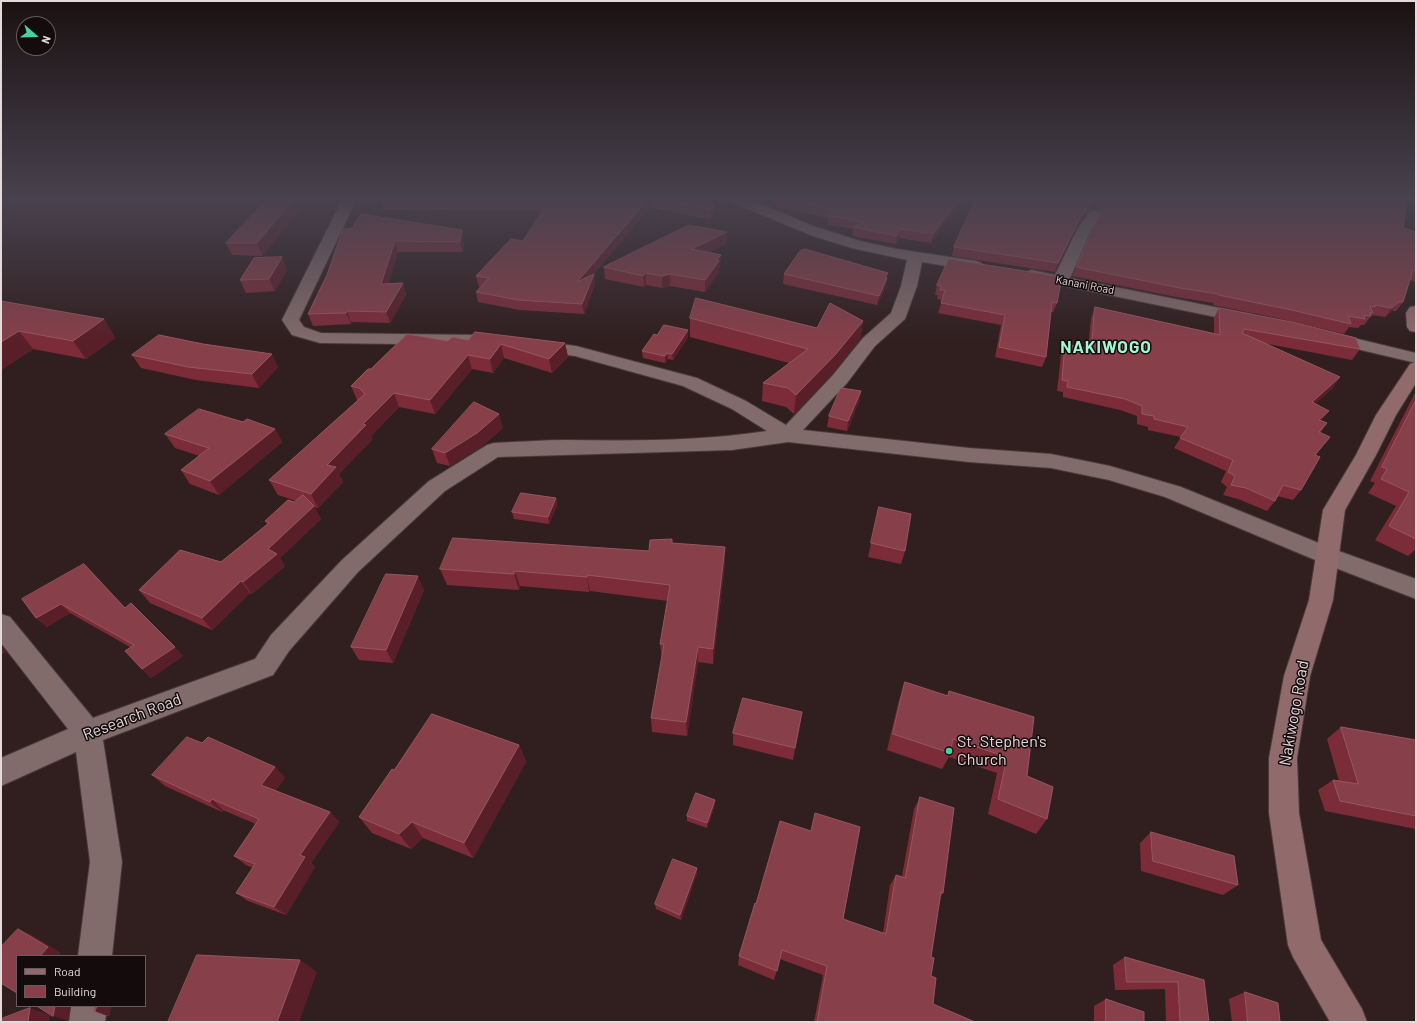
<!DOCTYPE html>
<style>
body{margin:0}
#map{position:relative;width:1417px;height:1023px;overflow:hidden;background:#311f20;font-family:Barlow,sans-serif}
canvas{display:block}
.frame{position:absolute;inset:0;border:2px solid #e6d9da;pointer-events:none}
.legend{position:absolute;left:16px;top:955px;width:130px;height:52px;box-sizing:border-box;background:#130b0c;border:1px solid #675d5e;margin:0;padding:5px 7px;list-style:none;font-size:12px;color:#e6d9da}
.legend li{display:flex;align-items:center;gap:8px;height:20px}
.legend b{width:20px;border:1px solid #675d5e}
.north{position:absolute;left:16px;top:16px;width:40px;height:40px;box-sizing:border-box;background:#130b0c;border:1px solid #675d5e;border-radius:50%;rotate:110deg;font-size:11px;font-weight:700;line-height:16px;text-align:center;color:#e6d9da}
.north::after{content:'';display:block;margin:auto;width:14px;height:18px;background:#41d4a1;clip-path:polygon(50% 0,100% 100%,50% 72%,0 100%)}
</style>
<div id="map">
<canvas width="1417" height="1023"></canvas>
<div class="frame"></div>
<ul class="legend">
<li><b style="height:5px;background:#916b6c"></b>Road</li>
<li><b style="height:11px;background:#873f4a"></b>Building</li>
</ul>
<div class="north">N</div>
</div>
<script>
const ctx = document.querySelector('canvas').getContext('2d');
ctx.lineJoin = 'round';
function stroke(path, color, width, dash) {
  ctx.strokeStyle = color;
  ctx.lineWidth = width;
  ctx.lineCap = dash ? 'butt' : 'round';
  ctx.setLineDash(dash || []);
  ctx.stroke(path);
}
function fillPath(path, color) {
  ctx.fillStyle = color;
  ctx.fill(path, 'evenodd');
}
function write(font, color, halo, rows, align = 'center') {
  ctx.font = font + ' Barlow,sans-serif';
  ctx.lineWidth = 3;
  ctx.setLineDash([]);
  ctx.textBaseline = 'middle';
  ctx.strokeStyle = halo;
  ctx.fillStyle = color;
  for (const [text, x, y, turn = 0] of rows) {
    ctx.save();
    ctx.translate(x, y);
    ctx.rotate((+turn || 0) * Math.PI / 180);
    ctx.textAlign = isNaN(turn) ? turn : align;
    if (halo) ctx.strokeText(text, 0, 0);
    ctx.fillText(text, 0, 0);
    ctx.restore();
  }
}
const lane = new Path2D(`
 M 1,198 L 5,198 L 1,201 Z`);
const street = new Path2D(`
 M 343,198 L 357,198 L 299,320 L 304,327 L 321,333 L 482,335 L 504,338 L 507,342 L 504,346 L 498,347 L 482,345 L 320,343 L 292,335 L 282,320 Z
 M 727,198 L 747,198 L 813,226 L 860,241 L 897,249 L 976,261 L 981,263 L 984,266 L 981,269 L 976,271 L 922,262 L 917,286 L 905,319 L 875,346 L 847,383 L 803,430 L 969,448 L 1051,454 L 1110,466 L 1181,487 L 1336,550 L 1416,579 L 1416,599 L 1320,562 L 1165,497 L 1109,480 L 1051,468 L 969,462 L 788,442 L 732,450 L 498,457 L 445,491 L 358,572 L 289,651 L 273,675 L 103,740 L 122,862 L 112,956 L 78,956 L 90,862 L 76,752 L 1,786 L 1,758 L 68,729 L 1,643 L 1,614 L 10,617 L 93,718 L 255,659 L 271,635 L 342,560 L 429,481 L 487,445 L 494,443 C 518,442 543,440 567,440 C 634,441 701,441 767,431 L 732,409 L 683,386 L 575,356 L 531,350 L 528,346 L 531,342 L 537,341 L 576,346 L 697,378 L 746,401 L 786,425 L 833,375 L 863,338 L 891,313 L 901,286 L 907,260 L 852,248 L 813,236 L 729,201 Z
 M 1095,210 L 1100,211 L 1102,214 L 1091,230 L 1070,278 L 1245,313 L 1251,314 L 1253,318 L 1251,322 L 1245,323 L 1026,278 L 1024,275 L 1026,272 L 1032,270 L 1055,275 L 1077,230 L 1090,211 Z
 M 1329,332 L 1416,353 L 1416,363 L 1323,341 L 1320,337 L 1323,333 Z
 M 71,1006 L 107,1006 L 105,1022 L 69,1022 Z`);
const secondary = new Path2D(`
 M 1416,306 L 1416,332 L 1410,331 L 1407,327 L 1406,313 L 1410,307 Z
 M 1416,362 L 1416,383 L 1396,415 L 1376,455 L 1345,510 L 1333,600 L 1310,676 L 1297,758 L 1299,813 L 1321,940 L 1362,1009 L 1367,1022 L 1330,1022 L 1293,957 L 1288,945 L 1269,813 L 1269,758 L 1284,676 L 1309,600 L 1323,510 L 1356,455 L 1376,415 L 1410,364 Z`);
stroke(lane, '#493a3c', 2);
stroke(street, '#493a3c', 2);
stroke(secondary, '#493a3c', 2);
fillPath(lane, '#816b6b');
fillPath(street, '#816b6b');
fillPath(secondary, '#916b6c');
fillPath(new Path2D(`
 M 381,198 L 704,198 L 714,203 L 714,213 L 711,220 L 650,207 L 594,274 L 595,284 L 584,314 L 520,310 L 478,302 L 476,292 L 480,287 L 479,287 L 476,276 L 523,241 L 542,211 L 383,210 L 380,201 Z
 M 776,198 L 964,198 L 931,243 L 899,238 L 896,244 L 852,236 L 853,229 L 828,225 L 828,218 L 776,207 Z
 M 976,198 L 1416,198 L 1416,202 L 1407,199 L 1403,228 L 1416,232 L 1416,280 L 1415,282 L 1410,280 L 1403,302 L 1396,311 L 1392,311 L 1385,317 L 1372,315 L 1364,325 L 1361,325 L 1358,328 L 1349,327 L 1344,334 L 1286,320 L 1213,305 L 1213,303 L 1176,297 L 1072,276 L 1076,267 L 1102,212 L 1101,210 L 1095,209 L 1089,210 L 1076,229 L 1055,272 L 952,256 L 954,247 Z
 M 293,200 L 298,212 L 262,256 L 232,255 L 226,243 Z
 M 343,229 L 464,241 L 463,252 L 398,252 L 388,284 L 403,283 L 406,295 L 390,323 L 351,322 L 351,324 L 313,326 L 308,314 L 327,275 Z
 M 727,243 L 708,253 L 720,267 L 719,268 L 719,272 L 705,292 L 670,286 L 662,288 L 646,285 L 644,287 L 605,279 L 604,267 Z
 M 287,270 L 275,291 L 246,293 L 240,280 Z
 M 784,274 L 887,278 L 885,288 L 877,305 L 783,284 Z
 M 937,285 L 1057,303 L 1053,312 L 1051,312 L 1046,357 L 1042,367 L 995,357 L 1001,325 L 938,313 L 942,300 L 937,299 L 938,295 L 935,295 Z
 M 1,301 L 104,319 L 115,338 L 86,359 L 33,349 L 1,370 Z
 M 1095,307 L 1214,333 L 1214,318 L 1219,308 L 1360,349 L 1352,360 L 1268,344 L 1333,388 L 1315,403 L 1322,421 L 1327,423 L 1320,433 L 1315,455 L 1301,490 L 1293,500 L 1277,496 L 1275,501 L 1267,511 L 1238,499 L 1223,495 L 1227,487 L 1221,482 L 1226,471 L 1174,448 L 1181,437 L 1148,430 L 1148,427 L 1137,424 L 1137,416 L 1120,410 L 1063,397 L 1063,392 L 1057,391 L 1061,355 L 1065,344 L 1088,349 L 1091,318 Z
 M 690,318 L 817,328 L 863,321 L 860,339 L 832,374 L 794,414 L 786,407 L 762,401 L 763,383 L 789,363 L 690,337 Z
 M 657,335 L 688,337 L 673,360 L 668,359 L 665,363 L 643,358 L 642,351 Z
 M 468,340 L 565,343 L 568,357 L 552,373 L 504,358 L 493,373 L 472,369 L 435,414 L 399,407 L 371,436 L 372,440 L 339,474 L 343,482 L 318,508 L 314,507 L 321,519 L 280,558 L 285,566 L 252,594 L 250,593 L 212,630 L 150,603 L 139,590 L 221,562 L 267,524 L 265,521 L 296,501 L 278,495 L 269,480 L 358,400 L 357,400 L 351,386 L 371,369 L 448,341 Z
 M 132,355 L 278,367 L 259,388 L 196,380 L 141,368 Z
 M 861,391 L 859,402 L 847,431 L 827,427 L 829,416 Z
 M 1416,391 L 1416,549 L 1408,556 L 1375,540 L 1396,506 L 1368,493 L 1375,483 L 1370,481 Z
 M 243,422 L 275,429 L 282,442 L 219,495 L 190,484 L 181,470 L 200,456 L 175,448 L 165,434 Z
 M 503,428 L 481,447 L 450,466 L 437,463 L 432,449 Z
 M 556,498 L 557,505 L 549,524 L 514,519 L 512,512 Z
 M 879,507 L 905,551 L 901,564 L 868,557 Z
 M 672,543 L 725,563 L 713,664 L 698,662 L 687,736 L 652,732 L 651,718 L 662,659 L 660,644 L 668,601 L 590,591 L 589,592 L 520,586 L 519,590 L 447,585 L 440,569 L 649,551 Z
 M 424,590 L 393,663 L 359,660 L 351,647 Z
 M 22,599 L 125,608 L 183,656 L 151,678 L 142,669 L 130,647 L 70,613 L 47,627 L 36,618 Z
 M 905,682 L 947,696 L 949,691 L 1027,776 L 1047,819 L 1036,834 L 988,814 L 997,773 L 949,757 L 942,769 L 887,750 L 899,700 Z
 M 802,712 L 793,760 L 733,745 L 733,733 Z
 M 1341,727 L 1416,740 L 1416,829 L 1325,811 L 1318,790 L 1333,780 L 1339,781 L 1327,739 Z
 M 202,743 L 275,767 L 285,778 L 275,791 L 330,812 L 339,822 L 311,863 L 315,867 L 286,915 L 248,901 L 236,893 L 253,868 L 246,865 L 234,856 L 256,824 L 223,810 L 222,812 L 165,786 L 152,775 Z
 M 519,745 L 526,762 L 473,858 L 423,838 L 411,849 L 372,833 L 359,817 L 394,770 Z
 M 920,797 L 943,893 L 940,897 L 931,957 L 931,976 L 933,1004 L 975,1022 L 814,1022 L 823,975 L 780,959 L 774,980 L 738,965 L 739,956 L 756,904 L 843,919 L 883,933 L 890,885 L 896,875 L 902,876 L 914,809 Z
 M 715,805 L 707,828 L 687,821 L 687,816 Z
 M 1151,832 L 1238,885 L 1223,895 L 1141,871 L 1140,843 Z
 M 697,868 L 697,873 L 681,920 L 656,909 L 655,904 Z
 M 1125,957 L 1204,980 L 1209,1022 L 1166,1022 L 1165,989 L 1115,990 L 1113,965 Z
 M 1245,992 L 1280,1022 L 1232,1022 L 1229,999 Z
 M 1106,999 L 1144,1022 L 1094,1022 L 1094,1006 Z
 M 95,1006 L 111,1006 L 109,1016 L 107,1016 L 94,1011 Z`), '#7c2c39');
fillPath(new Path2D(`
 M 649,198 L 650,198 L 650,207 L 594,274 L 595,284 L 584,314 L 582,304 L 577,282 Z
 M 960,198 L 964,198 L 931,243 L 933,234 Z
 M 293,200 L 298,212 L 262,256 L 257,243 Z
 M 1099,200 L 1095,209 L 1089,210 L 1076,229 L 1055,272 L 1058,263 L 1079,220 L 1092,202 Z
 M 714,203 L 714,213 L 711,220 L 711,210 Z
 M 900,229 L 899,238 L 896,244 L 897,236 Z
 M 462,230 L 464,241 L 463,252 L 460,242 Z
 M 727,232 L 727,243 L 692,261 L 692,249 Z
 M 395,241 L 398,252 L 385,295 L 381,284 Z
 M 721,255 L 720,267 L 719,268 L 719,272 L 705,292 L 705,280 L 717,260 Z
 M 282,257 L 287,270 L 275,291 L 269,279 Z
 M 646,273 L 646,285 L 644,287 L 643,276 Z
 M 888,273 L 885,288 L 877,305 L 879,296 L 885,277 Z
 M 670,274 L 670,286 L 662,288 L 662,276 Z
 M 403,283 L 406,295 L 390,323 L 386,312 Z
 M 1399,302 L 1392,311 L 1385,317 L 1392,308 Z
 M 347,311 L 351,322 L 351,324 L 346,313 Z
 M 104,319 L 115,338 L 86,359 L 73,341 Z
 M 863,321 L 860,339 L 832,374 L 794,414 L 796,395 Z
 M 688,330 L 688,337 L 673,360 L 672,354 Z
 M 19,331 L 33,349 L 1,370 L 1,342 Z
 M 565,343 L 568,357 L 552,373 L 549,359 Z
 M 501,344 L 504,358 L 493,373 L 490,359 Z
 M 667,353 L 668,359 L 665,363 L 665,356 Z
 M 272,354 L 278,367 L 259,388 L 252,374 Z
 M 468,355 L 472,369 L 435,414 L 430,400 Z
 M 1340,377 L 1333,388 L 1305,413 L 1312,402 Z
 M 861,391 L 859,402 L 847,431 L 848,421 Z
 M 394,393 L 399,407 L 371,436 L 372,440 L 339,474 L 343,482 L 318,508 L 311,494 L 327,465 L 363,424 Z
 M 1329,411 L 1321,421 L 1319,420 Z
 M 499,414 L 503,428 L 481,447 L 450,466 L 445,453 Z
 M 275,429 L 282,442 L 219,495 L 210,481 Z
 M 556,498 L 557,505 L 549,524 L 548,517 Z
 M 314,506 L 321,519 L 280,558 L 285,566 L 252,594 L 243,582 L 268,549 Z
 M 725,547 L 725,563 L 713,664 L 713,649 Z
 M 515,571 L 520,586 L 519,590 L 514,574 Z
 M 587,575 L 590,591 L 589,592 L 587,577 Z
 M 418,576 L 424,590 L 393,663 L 386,650 Z
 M 241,581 L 250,593 L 212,630 L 202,618 Z
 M 61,604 L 70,613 L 47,627 L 36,618 Z
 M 1,645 L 6,652 L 1,655 Z
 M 175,647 L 183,656 L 151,678 L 142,669 Z
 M 698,647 L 698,662 L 687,736 L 686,722 Z
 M 519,745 L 526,762 L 473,858 L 464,843 Z
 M 275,767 L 285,778 L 271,796 L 261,785 Z
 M 212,799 L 223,810 L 222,812 L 210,802 Z
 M 715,800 L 715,805 L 707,828 L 707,823 Z
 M 330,812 L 339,822 L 311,863 L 315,867 L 286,915 L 274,907 L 300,855 Z
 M 412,822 L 423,838 L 411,849 L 399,834 Z
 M 697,868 L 697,873 L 681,920 L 680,915 Z
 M 18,929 L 32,935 L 61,953 L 59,956 L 40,956 Z
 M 300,960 L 317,972 L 299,1022 L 277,1022 Z
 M 55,1006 L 71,1006 L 68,1021 L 53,1016 Z
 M 97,1006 L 111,1006 L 109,1016 L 95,1011 Z
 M 30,1008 L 50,1015 L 49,1022 L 28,1022 Z`), '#591f28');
const building = new Path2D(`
 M 381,198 L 649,198 L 577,282 L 594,274 L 582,304 L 518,300 L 476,292 L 489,278 L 476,276 L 511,239 L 523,241 L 548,201 L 380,201 Z
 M 654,198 L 704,198 L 714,203 L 711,210 Z
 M 777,198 L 960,198 L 933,234 L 900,229 L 897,236 L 853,227 L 864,222 L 829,216 L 832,210 Z
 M 976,198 L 1407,198 L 1403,228 L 1416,232 L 1416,271 L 1413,270 L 1403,302 L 1399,302 L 1392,308 L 1375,305 L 1375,307 L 1370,306 L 1373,313 L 1370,312 L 1371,316 L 1364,315 L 1365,319 L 1348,316 L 1351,324 L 1292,310 L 1218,295 L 1218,294 L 1180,288 L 1076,267 L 1096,222 L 1107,206 L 1105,202 L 1099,200 L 1092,202 L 1079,220 L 1058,263 L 954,247 Z
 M 266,200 L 293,200 L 257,243 L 226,243 Z
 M 361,214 L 462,230 L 460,242 L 395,241 L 381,284 L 403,283 L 386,312 L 347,311 L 346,313 L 308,314 L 327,275 L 343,229 L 352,228 Z
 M 689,225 L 727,232 L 692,249 L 721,255 L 717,260 L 719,261 L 705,280 L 670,274 L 662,276 L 646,273 L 643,276 L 604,267 Z
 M 805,249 L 888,273 L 885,277 L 887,278 L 879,296 L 784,274 L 800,251 Z
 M 282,257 L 269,279 L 240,280 L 254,258 Z
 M 949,259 L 1062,277 L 1057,303 L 1052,302 L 1046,357 L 999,347 L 1005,315 L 941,303 L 945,290 L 940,290 L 941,286 L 937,285 Z
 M 696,298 L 817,328 L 830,303 L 863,321 L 835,355 L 796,395 L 788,388 L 763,383 L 808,349 L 690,318 Z
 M 1,301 L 104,319 L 73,341 L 19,331 L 1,342 Z
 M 1095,307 L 1220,335 L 1219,308 L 1292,322 L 1356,338 L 1360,349 L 1244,329 L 1242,333 L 1340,377 L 1312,402 L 1329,411 L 1319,420 L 1327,423 L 1319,432 L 1330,437 L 1315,455 L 1320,457 L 1301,490 L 1283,485 L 1275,501 L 1246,488 L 1231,485 L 1235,476 L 1228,472 L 1233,460 L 1180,438 L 1188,427 L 1154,419 L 1154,416 L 1142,414 L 1142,406 L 1125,399 L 1067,387 L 1068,381 L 1062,380 L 1065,344 L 1091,349 Z
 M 664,325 L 688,330 L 672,354 L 667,353 L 665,356 L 642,351 L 654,334 L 657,335 Z
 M 475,332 L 565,343 L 549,359 L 501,344 L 490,359 L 468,355 L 430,400 L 394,393 L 363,424 L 366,425 L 327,465 L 336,467 L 311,494 L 269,480 L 365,394 L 359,388 L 351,386 L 368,369 L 371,369 L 407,334 L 448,341 L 452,337 L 468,340 Z
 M 159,335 L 203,344 L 272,354 L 252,374 L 188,367 L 132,355 Z
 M 841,388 L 861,391 L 848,421 L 829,416 Z
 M 1416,400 L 1416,539 L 1389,526 L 1409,492 L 1381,479 L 1387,469 L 1382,467 Z
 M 474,402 L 499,414 L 477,433 L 445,453 L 432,449 Z
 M 199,409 L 243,422 L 247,419 L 275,429 L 210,481 L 181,470 L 209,448 L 165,434 Z
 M 521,493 L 556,498 L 548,517 L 512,512 Z
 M 303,495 L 314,506 L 268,549 L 277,554 L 243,582 L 241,581 L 202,618 L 139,590 L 180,550 L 221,562 L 269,523 L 265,521 L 288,500 L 294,502 Z
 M 879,507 L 911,514 L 905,551 L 871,543 Z
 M 453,538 L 649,551 L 650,540 L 672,539 L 672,543 L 725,547 L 713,649 L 698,647 L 686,722 L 651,718 L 664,644 L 660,644 L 670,585 L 587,575 L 587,577 L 515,571 L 514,574 L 440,569 Z
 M 84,564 L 125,608 L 131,603 L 175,647 L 142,669 L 125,651 L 134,645 L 61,604 L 36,618 L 22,599 Z
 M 386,574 L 418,576 L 386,650 L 351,647 Z
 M 905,682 L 948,696 L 949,691 L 1034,717 L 1027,776 L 1053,787 L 1047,819 L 998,799 L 1007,757 L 953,739 L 950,753 L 893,734 Z
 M 743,698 L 802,712 L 795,748 L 733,733 Z
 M 432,714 L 519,745 L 464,843 L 412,822 L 399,834 L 359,817 L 392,769 L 394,770 Z
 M 1341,727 L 1416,740 L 1416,816 L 1340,801 L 1333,780 L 1358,784 Z
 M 187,737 L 202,743 L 208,737 L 275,767 L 261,785 L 330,812 L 300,855 L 305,857 L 274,907 L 236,893 L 255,864 L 234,856 L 259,819 L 212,799 L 210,802 L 152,775 Z
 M 696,793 L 715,800 L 707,823 L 687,816 Z
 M 920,797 L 954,808 L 943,893 L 941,892 L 931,957 L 934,958 L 931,976 L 936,978 L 933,1004 L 975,1022 L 817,1022 L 827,966 L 782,950 L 777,971 L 739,956 L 755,903 L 756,904 L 780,821 L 811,831 L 815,813 L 860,827 L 843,919 L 886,934 L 896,875 L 905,878 Z
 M 1151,832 L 1234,856 L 1238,885 L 1153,861 Z
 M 673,859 L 697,868 L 680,915 L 655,904 Z
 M 18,929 L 48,947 L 40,956 L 17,956 L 17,993 L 1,983 L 1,947 Z
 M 197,955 L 300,960 L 277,1022 L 168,1022 Z
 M 1125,957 L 1204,980 L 1209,1022 L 1180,1022 L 1178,982 L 1127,982 Z
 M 1245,992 L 1278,1003 L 1280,1022 L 1248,1022 Z
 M 1106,999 L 1144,1012 L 1144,1022 L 1106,1022 Z
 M 37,1006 L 55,1006 L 53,1016 Z
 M 95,1006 L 97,1006 L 95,1011 L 94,1011 Z
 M 30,1008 L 28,1022 L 1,1022 L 1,1019 Z`);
fillPath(building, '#873f4a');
stroke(building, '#965761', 1);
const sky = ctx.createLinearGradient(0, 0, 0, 342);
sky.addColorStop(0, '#1b1112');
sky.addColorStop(0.58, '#48424e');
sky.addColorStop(1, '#48424e00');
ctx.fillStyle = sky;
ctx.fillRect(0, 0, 1417, 342);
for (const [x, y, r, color] of [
 [949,751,4,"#41d4a1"]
]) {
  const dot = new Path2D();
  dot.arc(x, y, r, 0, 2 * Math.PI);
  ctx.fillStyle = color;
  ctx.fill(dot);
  stroke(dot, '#130b0c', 1.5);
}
write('11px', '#e6d9da', '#130b0c', [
 ["Kanani Road",1085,285,11]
]);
write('16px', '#e6d9da', '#130b0c', [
 ["Nakiwogo Road",1294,713,-80],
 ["Research Road",132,717,-21]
]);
write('16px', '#e6d9da', '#130b0c', [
 ["St. Stephen's",957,742],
 ["Church",957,760]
], 'left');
ctx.letterSpacing = '1px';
write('bold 17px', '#a0f8d2', '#130b0c', [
 ["NAKIWOGO",1106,347]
]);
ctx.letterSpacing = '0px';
</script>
